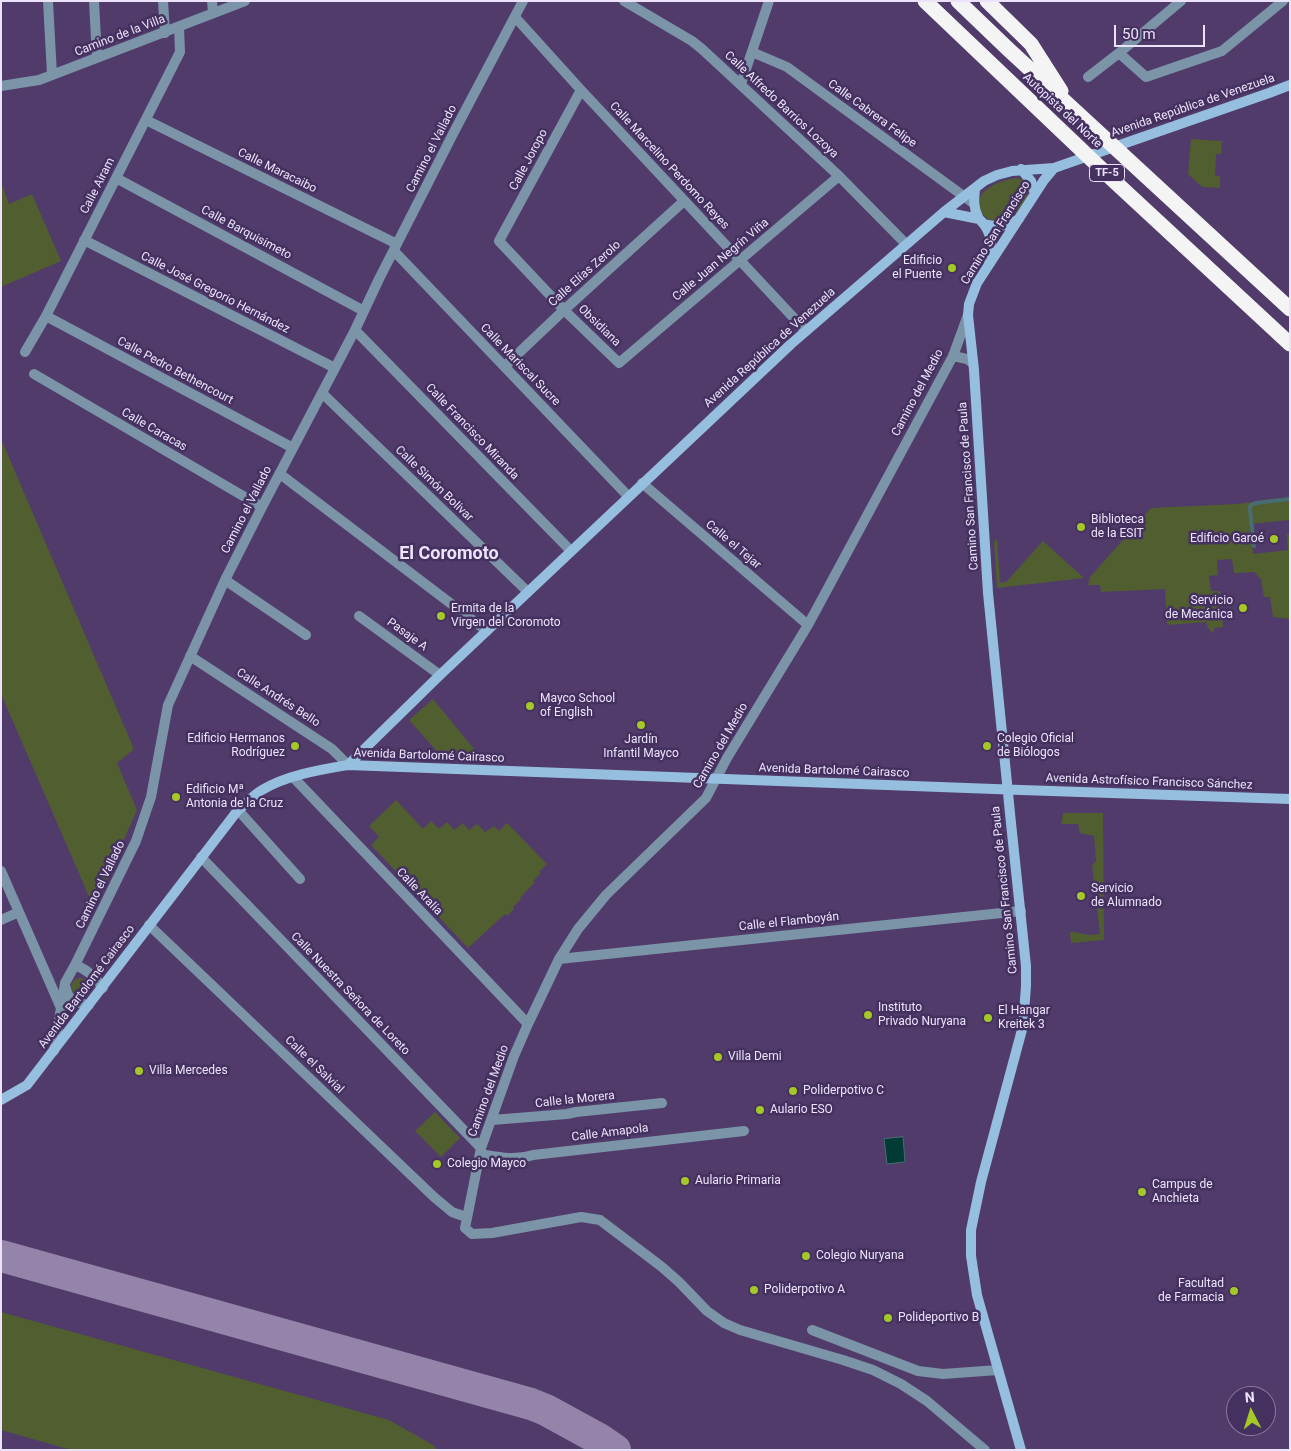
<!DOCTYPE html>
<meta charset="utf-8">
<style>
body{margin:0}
#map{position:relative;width:1291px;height:1451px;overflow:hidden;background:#503b6b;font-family:Roboto,sans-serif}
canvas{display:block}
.frame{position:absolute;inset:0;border:2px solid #ece3fb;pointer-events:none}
.north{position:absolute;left:1226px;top:1386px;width:50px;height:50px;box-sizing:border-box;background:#453160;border:1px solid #88789e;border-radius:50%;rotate:355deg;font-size:14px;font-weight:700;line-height:20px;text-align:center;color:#ece3fb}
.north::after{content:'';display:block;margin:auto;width:18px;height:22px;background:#a4c825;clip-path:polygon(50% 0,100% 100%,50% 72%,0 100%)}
.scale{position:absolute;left:1114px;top:25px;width:91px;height:22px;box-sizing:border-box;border:2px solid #ece3fb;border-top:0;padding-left:6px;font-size:15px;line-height:18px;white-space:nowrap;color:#ece3fb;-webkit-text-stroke:4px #453160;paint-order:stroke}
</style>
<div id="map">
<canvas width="1291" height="1451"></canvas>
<div class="frame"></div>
<div class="north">N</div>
<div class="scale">50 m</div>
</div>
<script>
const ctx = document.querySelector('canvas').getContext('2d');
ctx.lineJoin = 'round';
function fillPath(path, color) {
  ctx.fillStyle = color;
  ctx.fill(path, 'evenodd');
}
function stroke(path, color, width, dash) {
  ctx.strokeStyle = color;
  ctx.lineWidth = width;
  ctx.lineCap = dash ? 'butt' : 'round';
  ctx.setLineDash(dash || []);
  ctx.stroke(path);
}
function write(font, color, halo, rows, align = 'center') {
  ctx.font = font + ' Roboto,sans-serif';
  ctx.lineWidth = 5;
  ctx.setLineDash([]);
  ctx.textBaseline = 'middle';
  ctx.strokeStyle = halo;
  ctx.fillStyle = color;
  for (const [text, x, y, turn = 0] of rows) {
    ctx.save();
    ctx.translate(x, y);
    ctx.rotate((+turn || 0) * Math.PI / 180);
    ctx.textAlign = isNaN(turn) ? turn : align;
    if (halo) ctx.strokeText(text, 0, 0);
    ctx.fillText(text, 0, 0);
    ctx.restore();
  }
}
fillPath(new Path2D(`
 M 1191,139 L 1222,141 L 1221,154 L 1216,154 L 1215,176 L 1220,176 L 1220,188 L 1202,187 L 1188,174 Z
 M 1016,178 C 1046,181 1015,222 999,222 C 980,221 971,201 987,189 C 995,183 1005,180 1016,178 Z
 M 1,182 L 9,204 L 32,194 L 61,261 L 1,287 Z
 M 1,439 L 134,749 L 117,763 L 137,810 L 94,908 L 1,694 Z
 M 1290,497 L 1290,520 L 1250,524 L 1253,554 L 1288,550 L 1287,534 L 1290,534 L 1290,619 L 1273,617 L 1270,597 L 1264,597 L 1261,579 L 1254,572 L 1234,573 L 1232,559 L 1217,560 L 1218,575 L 1209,576 L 1211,591 L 1220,591 L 1223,627 L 1214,628 L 1214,633 C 1209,631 1208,627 1206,622 L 1167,625 L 1165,589 L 1101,592 L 1100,585 L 1088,585 L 1090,577 L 1151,508 L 1237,504 Z
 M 997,539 L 1000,583 L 1006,582 L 1043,541 L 1084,578 L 997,588 L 994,542 Z
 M 433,699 L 475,750 L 470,757 L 442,757 L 409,720 Z
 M 396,800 L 423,829 L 431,821 L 439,829 L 447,822 L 454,830 L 463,823 L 469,830 L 477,824 L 485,832 L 494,826 L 499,831 L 507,823 L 547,864 L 539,872 L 541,873 L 533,881 L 535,882 L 520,898 L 521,899 L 513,907 L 514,909 L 507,916 L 505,914 L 468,948 L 371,845 L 379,837 L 369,826 Z
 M 1063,813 L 1103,813 L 1104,940 L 1071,943 L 1070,932 L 1075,932 L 1088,935 L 1100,934 L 1092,865 L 1096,861 L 1094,836 L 1080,833 L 1078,824 L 1061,824 Z
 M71 987a9 9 0 1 1 18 0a9 9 0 1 1-18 0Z
 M 435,1112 L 460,1138 L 441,1157 L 415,1131 Z
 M 1,1312 L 389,1420 L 433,1445 L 438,1450 L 71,1450 L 1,1430 Z`), '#515e30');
const water = new Path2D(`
 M 903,1137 L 905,1162 L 887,1164 L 884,1139 Z`);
fillPath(water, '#023b35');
stroke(water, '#486d70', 1);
stroke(new Path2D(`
 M 1254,546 L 1250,510 C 1249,506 1252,504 1256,503 L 1290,499`), '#486d70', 4);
stroke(new Path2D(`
 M 1,1256 L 531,1404 L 546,1410 L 599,1439 L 615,1450`), '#9484aa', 32);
stroke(new Path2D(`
 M 48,1 L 52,75
 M 94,1 L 97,58
 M 163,1 L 165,33
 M 212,1 L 213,13
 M 624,1 L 692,41 L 702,49 L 839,176 L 906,244
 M 515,17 L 581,90 L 806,331
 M 752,52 L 787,67 L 973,203
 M 1119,53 L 1146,77 L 1222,51 L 1283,1
 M 1088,77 L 1119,53 L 1181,1
 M 741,84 L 769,1
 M 1,86 L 39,80 L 245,1
 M 581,90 L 499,241 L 564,310 L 619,363 L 839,176
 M 146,120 L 397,244
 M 116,178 L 364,311
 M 84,240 L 335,368
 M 394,251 L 628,496
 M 968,315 L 953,356 L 808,625 L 727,758 L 706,798 L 606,895 L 578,929 L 559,959 L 528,1024 L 514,1056 L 481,1148 L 465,1228 L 472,1234 L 492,1233 L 581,1217 L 600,1220 L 662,1267 L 679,1282 L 707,1311 L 724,1323 L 740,1330 L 843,1360 L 873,1370 L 901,1384 L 927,1401 L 985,1450
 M 46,316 L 293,448
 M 355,330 L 571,551
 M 25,352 L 46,316 L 180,52 L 179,27
 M 953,356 L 967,359 L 973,363
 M 505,366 L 564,310 L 684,201
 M 34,374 L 262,507
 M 322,393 L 528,592
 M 280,474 L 487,631
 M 642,483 L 808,625
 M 225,580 L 306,635
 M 359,616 L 440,675
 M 190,656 L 332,749 L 348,765
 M 293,777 L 528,1024
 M 238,810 L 300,879
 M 201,857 L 481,1148
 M 1,871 L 61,1008
 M 1,920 L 19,912
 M 149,925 L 434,1197 L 452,1212 L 466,1217
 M 559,959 L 1021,911
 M 75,965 C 88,970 95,977 103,988
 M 65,985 C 68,1001 74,1003 89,1005
 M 54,1051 L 65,983 L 75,965 L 136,841 L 151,797 L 168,705 L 225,580 L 262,507 L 355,330 L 379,279 L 455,130 L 523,1
 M 492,1120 L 567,1114 L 576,1112 L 662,1103
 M 480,1154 C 498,1157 515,1161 533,1155 L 744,1131
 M 812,1330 L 918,1371 L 943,1374 L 998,1370`), '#7b94a8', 10);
stroke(new Path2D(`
 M 1021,169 L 1031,181 L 1035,194
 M 975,189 C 974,199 973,207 978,217 C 979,220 983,222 985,226 C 992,236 992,249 988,261
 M 944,212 L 979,219
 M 984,224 C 998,228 1007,226 1019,219
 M 348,765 L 440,675 L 791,344 L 944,212 L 984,181 L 997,175 L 1012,171 L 1054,168 L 1269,93 L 1290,85
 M 1,1100 L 27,1085 L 238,810 C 246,804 253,795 262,790 C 287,775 319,770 348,765 C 662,779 976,788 1290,799
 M 1021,1450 L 977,1295 L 971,1256 L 971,1230 L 981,1182 L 1023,1026 L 1026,986 L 1026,966 L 1011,823 L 988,593 L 974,370 L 968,315 L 969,304 L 977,283 L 1044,180 L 1054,168`), '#96bfdf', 10);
stroke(new Path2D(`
 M 925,1 L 1113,180 L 1290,344
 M 958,1 L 1008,49 L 1290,309
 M 987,1 L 1031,44 L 1061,91`), '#f4f4f4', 15);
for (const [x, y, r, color] of [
 [952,268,5,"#a4c825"],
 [1081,527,5,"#a4c825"],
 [1274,539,5,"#a4c825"],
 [1243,608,5,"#a4c825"],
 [441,616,5,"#a4c825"],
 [530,706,5,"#a4c825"],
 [641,725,5,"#a4c825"],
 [295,746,5,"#a4c825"],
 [987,746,5,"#a4c825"],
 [176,797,5,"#a4c825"],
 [1081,896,5,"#a4c825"],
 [868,1015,5,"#a4c825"],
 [988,1018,5,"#a4c825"],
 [718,1057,5,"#a4c825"],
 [139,1071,5,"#a4c825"],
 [793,1091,5,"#a4c825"],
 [760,1110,5,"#a4c825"],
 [437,1164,5,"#a4c825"],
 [685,1181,5,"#a4c825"],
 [1142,1192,5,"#a4c825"],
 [806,1256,5,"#a4c825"],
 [754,1290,5,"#a4c825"],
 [1234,1291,5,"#a4c825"],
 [888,1318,5,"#a4c825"]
]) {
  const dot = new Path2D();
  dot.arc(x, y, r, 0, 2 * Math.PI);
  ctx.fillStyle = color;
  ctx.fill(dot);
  stroke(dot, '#453160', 2);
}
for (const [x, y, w] of [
 [1107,173,35]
]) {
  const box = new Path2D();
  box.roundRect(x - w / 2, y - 8.5, w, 17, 4);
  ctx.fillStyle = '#453160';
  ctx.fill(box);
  stroke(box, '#ece3fb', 1);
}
write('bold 11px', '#ece3fb', null, [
 ["TF-5",1107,173]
]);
write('12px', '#ece3fb', '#453160', [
 ["Camino de la Villa",120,36,-21],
 ["Calle Alfredo Barrios Lozoya",781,105,43],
 ["Avenida República de Venezuela",1193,106,-19],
 ["Autopista del Norte",1062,111,43],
 ["Calle Cabrera Felipe",872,114,36],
 ["Camino el Vallado",432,149,-63],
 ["Calle Joropo",529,160,-62],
 ["Calle Marcelino Perdomo Reyes",669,166,47],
 ["Calle Maracaibo",277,171,26],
 ["Calle Airam",98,186,-63],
 ["Calle Barquisimeto",246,233,28],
 ["Camino San Francisco",996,233,-58],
 ["Calle Juan Negrín Viña",721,260,-40],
 ["Calle Elías Zerolo",585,274,-42],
 ["Calle José Gregorio Hernández",215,293,27],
 ["Obsidiana",599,326,44],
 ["Avenida República de Venezuela",770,348,-42],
 ["Calle Mariscal Sucre",520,365,46],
 ["Calle Pedro Bethencourt",175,371,28],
 ["Camino del Medio",918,393,-62],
 ["Calle Caracas",154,430,30],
 ["Calle Francisco Miranda",472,432,46],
 ["Calle Simón Bolivar",434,484,44],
 ["Camino San Francisco de Paula",969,486,-94],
 ["Camino el Vallado",247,510,-63],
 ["Calle el Tejar",733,545,40],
 ["Pasaje A",407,635,36],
 ["Calle Andrés Bello",278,698,33],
 ["Camino del Medio",721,746,-60],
 ["Avenida Bartolomé Cairasco",429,756,2],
 ["Avenida Bartolomé Cairasco",834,771,2],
 ["Avenida Astrofísico Francisco Sánchez",1149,782,2],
 ["Camino el Vallado",101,885,-64],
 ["Camino San Francisco de Paula",1005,890,-96],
 ["Calle Aralia",419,892,46],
 ["Calle el Flamboyán",789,922,-6],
 ["Avenida Bartolomé Cairasco",87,987,-53],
 ["Calle Nuestra Señora de Loreto",350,994,46],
 ["Calle el Salvial",314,1065,44],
 ["Camino del Medio",489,1091,-70],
 ["Calle la Morera",575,1100,-6],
 ["Calle Amapola",610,1133,-7]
]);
write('12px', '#ece3fb', '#453160', [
 ["Edificio",942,261,"right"],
 ["el Puente",942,275,"right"],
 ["Biblioteca",1091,520],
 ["de la ESIT",1091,534],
 ["Edificio Garoé",1264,539,"right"],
 ["Servicio",1233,601,"right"],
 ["de Mecánica",1233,615,"right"],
 ["Ermita de la",451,609],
 ["Virgen del Coromoto",451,623],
 ["Mayco School",540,699],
 ["of English",540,713],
 ["Edificio Hermanos",285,739,"right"],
 ["Rodríguez",285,753,"right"],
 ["Colegio Oficial",997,739],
 ["de Biólogos",997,753],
 ["Jardín",641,740,"center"],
 ["Infantil Mayco",641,754,"center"],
 ["Edificio Mª",186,790],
 ["Antonia de la Cruz",186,804],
 ["Servicio",1091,889],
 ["de Alumnado",1091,903],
 ["Instituto",878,1008],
 ["Privado Nuryana",878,1022],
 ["El Hangar",998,1011],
 ["Kreitek 3",998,1025],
 ["Villa Demi",728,1057],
 ["Villa Mercedes",149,1071],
 ["Poliderpotivo C",803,1091],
 ["Aulario ESO",770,1110],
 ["Colegio Mayco",447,1164],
 ["Aulario Primaria",695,1181],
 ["Campus de",1152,1185],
 ["Anchieta",1152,1199],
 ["Colegio Nuryana",816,1256],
 ["Facultad",1224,1284,"right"],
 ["de Farmacia",1224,1298,"right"],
 ["Poliderpotivo A",764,1290],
 ["Polideportivo B",898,1318]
], 'left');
write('bold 18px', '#ece3fb', '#453160', [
 ["El Coromoto",449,554]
]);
</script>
